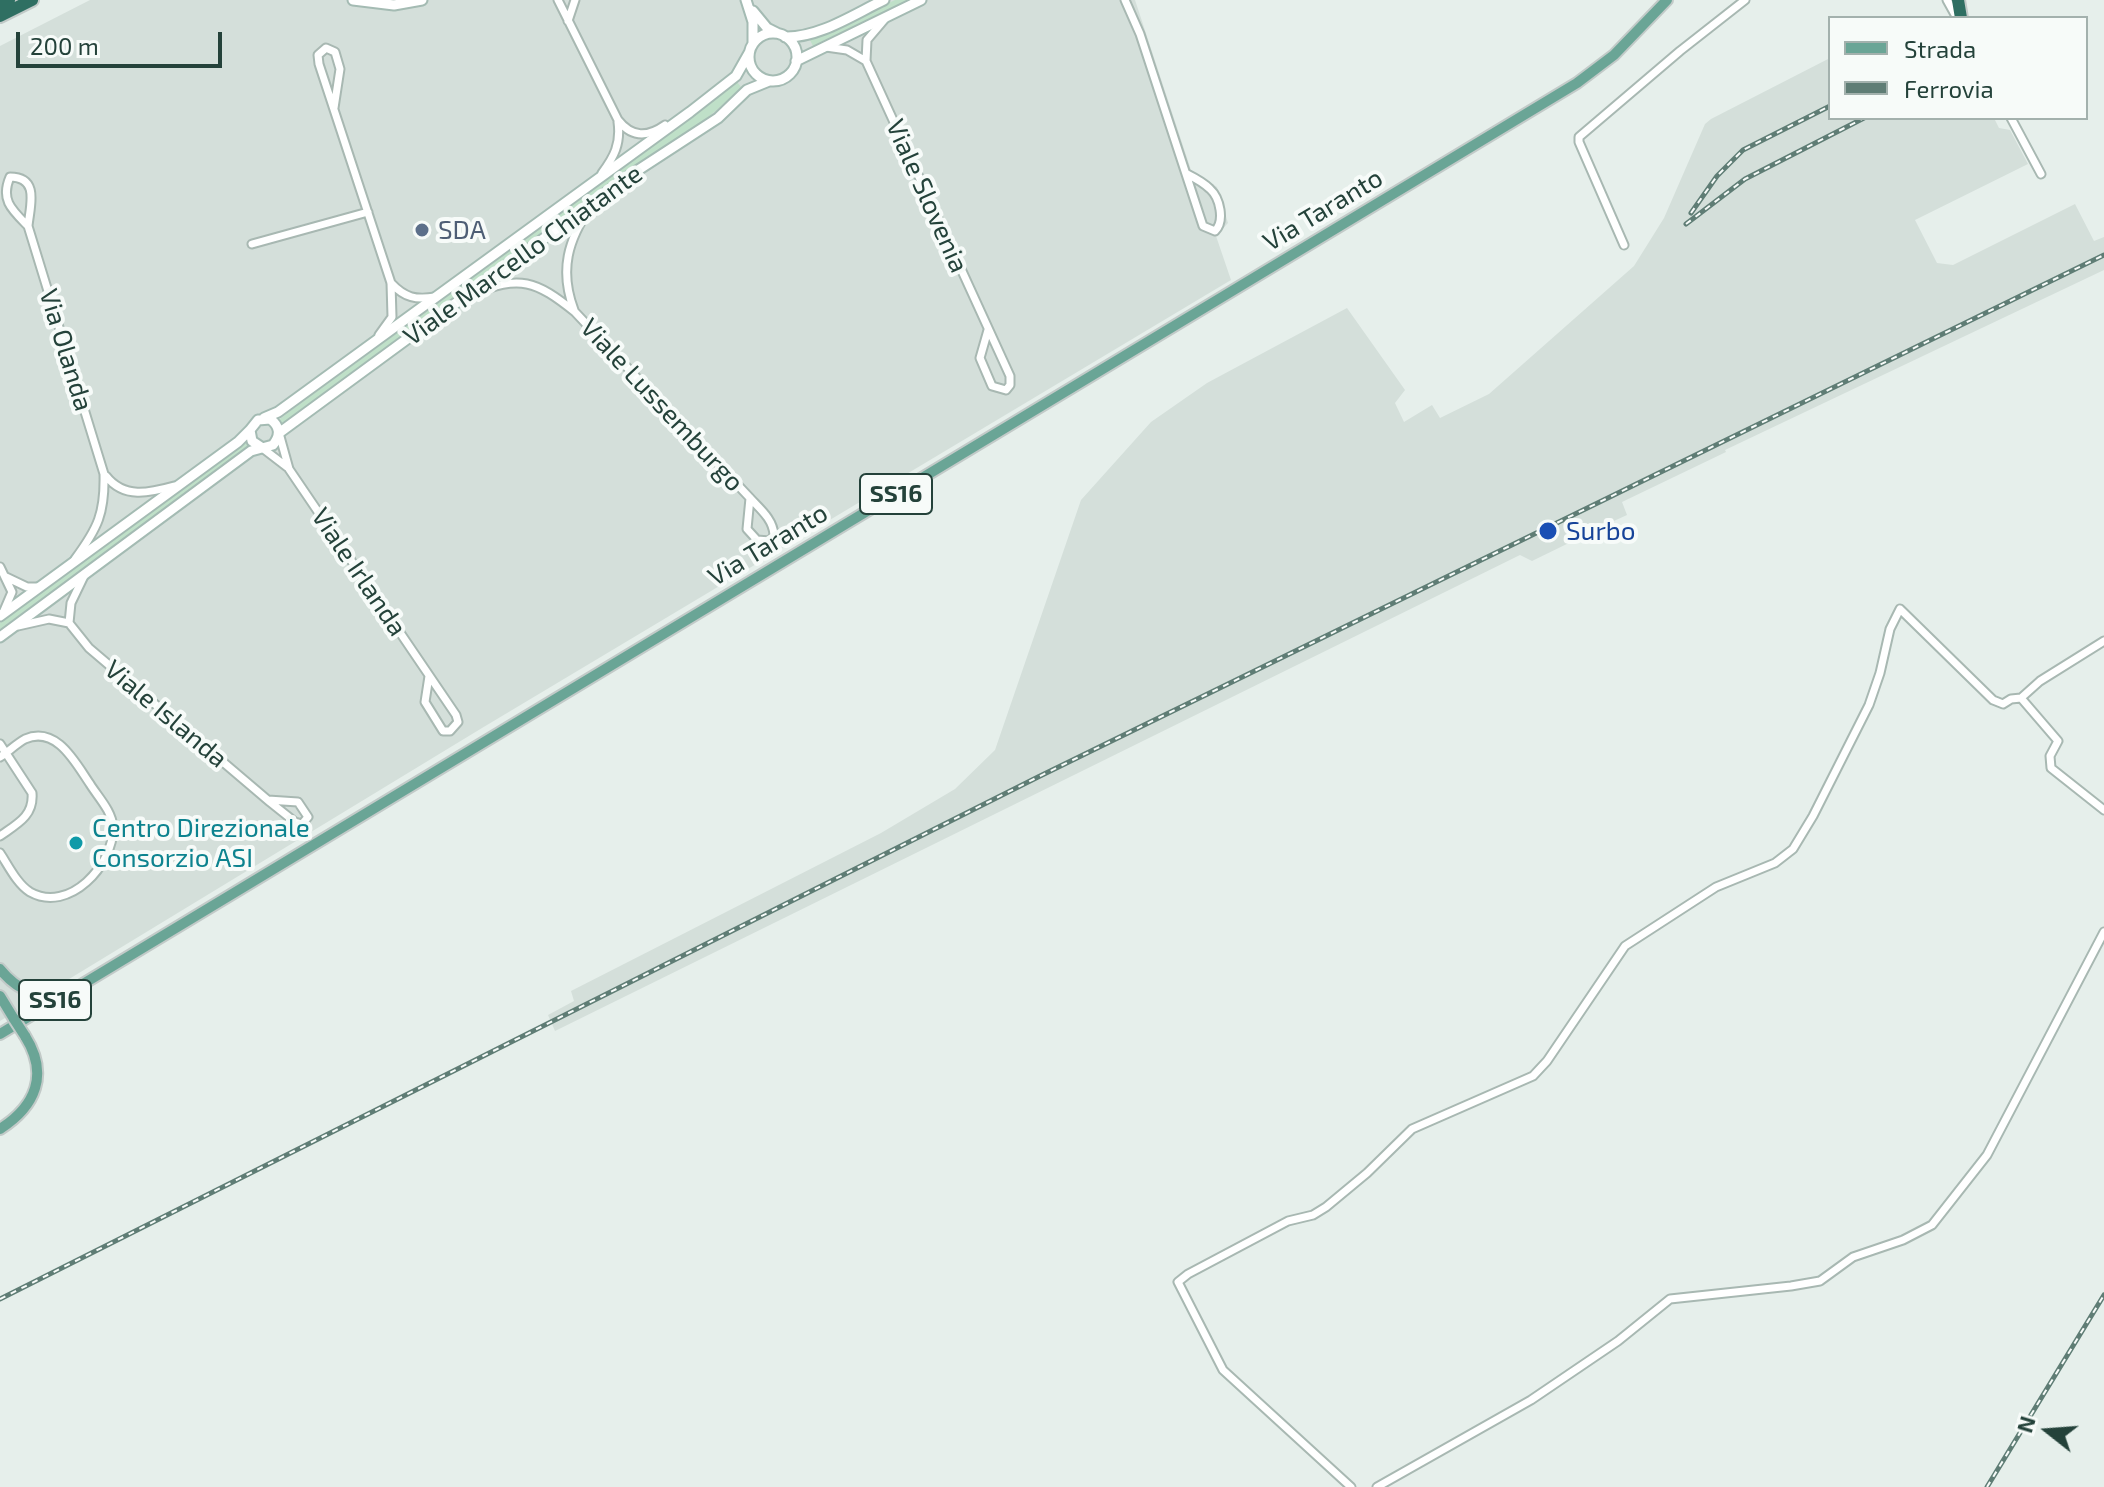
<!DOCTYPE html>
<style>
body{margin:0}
#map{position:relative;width:2104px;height:1487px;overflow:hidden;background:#e6efeb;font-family:"Exo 2",sans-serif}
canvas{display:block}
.legend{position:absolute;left:1828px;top:16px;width:260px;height:104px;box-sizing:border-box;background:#f7fbf9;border:2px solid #a3b1ad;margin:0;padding:10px 14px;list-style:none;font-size:24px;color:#24423a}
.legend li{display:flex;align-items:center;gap:16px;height:40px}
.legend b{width:40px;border:2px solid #a3b1ad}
.north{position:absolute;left:2008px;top:1391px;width:80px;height:80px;-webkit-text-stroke:6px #f7fbf9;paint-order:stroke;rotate:287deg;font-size:22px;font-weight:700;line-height:32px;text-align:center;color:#24423a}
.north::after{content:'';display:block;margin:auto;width:28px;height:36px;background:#24423a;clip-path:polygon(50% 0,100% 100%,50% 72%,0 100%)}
.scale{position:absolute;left:16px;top:32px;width:206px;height:36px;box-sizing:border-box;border:4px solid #24423a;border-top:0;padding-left:10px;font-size:24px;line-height:28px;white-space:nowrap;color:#24423a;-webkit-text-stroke:6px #f7fbf9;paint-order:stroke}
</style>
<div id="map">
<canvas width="2104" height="1487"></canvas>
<ul class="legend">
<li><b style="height:10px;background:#6aa596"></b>Strada</li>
<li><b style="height:10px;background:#5f7d75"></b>Ferrovia</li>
</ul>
<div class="north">N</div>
<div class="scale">200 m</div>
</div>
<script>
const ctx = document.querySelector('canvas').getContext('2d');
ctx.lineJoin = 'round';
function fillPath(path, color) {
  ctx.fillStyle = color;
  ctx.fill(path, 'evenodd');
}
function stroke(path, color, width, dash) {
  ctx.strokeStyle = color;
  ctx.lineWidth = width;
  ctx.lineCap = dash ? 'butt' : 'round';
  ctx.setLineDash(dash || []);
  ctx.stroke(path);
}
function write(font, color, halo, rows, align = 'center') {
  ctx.font = font + ' "Exo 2",sans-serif';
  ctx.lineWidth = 8;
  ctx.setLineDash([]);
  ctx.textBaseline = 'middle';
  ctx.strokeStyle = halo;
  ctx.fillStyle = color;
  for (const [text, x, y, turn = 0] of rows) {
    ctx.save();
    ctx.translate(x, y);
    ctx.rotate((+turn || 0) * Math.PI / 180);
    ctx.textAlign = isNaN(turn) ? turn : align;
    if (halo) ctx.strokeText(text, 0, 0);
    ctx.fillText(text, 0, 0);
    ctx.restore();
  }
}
fillPath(new Path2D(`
 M 90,0 L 1135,0 L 1191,170 L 1217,187 L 1228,223 L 1216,236 L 1231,280 L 482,728 L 0,1021 L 0,46 Z
 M 1830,58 L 1830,118 L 1994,118 L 1999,128 L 2010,130 L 2028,164 L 1915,220 L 1937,263 L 1953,265 L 2075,204 L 2094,241 L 2104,237 L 2104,270 L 1725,450 L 1726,452 L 1622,502 L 1627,515 L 1616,520 L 1532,561 L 1520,555 L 555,1031 L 548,1015 L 574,1001 L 571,991 L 881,833 L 955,789 L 995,750 L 1081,500 L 1151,422 L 1207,383 L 1347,308 L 1405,390 L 1395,403 L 1404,422 L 1432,405 L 1440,418 L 1489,394 L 1634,266 L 1664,218 L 1705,124 L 1711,119 Z`), '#d4dfda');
fillPath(new Path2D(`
 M 895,0 L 909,0 L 813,46 L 810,40 Z
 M 737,82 L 741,87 C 710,119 675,144 635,166 L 284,423 L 280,423 L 280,419 L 293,409 L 693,117 Z
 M 244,441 L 249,447 L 0,629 L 0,623 Z`), '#bfe0c8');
const street = new Path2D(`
 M 558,0 L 618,120 C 632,138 648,137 665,125
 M 1125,0 L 1140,34 L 1203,226 L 1215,231 C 1225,221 1220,198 1210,189 C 1203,182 1195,178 1187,174
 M 1947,0 L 1957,18
 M 568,21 L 575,0
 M 826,47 L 847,50 L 866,61 L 867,40 L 884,20
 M 866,61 L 1010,376 L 1010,385 L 1006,390 L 992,386 L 980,358 L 988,330
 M 334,108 L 340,69 L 335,52 L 326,48 L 318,55 L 319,64 L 391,283 L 392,317 L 379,335
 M 2011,118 L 2041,174
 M 602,173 C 614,157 621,144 618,122
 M 28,226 C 12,210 0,200 10,177 C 40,177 30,206 28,226 L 104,474 C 105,513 98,528 75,559
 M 252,244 L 368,212
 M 1624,245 L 1579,142 L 1579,137 L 1680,51 L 1745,0
 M 391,283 C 405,298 416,300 435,297
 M 472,295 C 520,274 536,281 575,312 L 750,498 C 760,509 773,519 774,535 L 770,541 L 757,540 L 747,529 L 750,498
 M 574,310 C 559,270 568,240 591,206
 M 279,433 L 289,469 L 456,715 L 458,722 L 450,731 L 443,731 L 425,702 L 429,676
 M 261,447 L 287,467
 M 106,476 C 124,499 149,493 174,486
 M 0,567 L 12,592 L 3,613
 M 6,577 L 27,587 L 40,587
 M 69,623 L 71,603 L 84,576
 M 18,626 L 49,619 L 69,623 L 89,648 L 270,802 L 295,822 L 302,824 L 308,817 L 298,802 L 268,800
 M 2021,698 L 2040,681 L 2104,641
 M 0,744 L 32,793 C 34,816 17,824 0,836
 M 0,757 C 8,752 16,744 25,739 C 57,725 76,764 90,784 C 98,797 112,811 113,827 C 114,865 69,914 30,892 C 17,884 8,865 0,853
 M 1351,1487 L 1223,1370 L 1178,1282 L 1188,1274 L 1288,1221 L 1313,1215 L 1326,1207 L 1367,1173 L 1412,1129 L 1533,1076 L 1547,1061 L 1625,946 L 1716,887 L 1775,863 L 1793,849 L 1813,816 L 1869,705 L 1880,673 L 1890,629 L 1900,609 L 1993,700 L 2003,704 L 2011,699 L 2021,698 L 2058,741 L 2050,756 L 2051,768 L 2104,810
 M 1377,1487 L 1531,1400 L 1618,1341 L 1670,1299 L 1791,1286 L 1820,1281 L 1853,1257 L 1903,1240 L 1932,1225 L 1987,1155 L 2104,932`);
const secondary = new Path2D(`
 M 353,0 L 394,5 L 422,0
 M 746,0 L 753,22 L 753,44
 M 753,11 L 767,28 L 777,33
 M749 57a24 24 0 1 1 48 0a24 24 0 1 1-48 0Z
 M 785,37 C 819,38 854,14 884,0
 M 796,61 L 921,0
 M 264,418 L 278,412 L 690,112 L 736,76 L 749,53
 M 279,433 L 629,176 L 718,118 L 747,90 L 769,81
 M 0,616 L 238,442 L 250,430
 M 0,637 L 251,451 L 273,445 C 281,435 280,426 270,419 L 258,420 L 250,430 L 252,441 L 261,447`);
const primary = new Path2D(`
 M 0,969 C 16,989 40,1002 65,988
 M 0,996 L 14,1019
 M 0,1034 L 1577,83 L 1614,55 L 1667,0
 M 0,1129 C 36,1106 49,1074 25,1036`);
const highway = new Path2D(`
 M 1958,0 L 1961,18
 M 0,4 L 9,0
 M 0,16 L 32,0`);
stroke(street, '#a8b8b2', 11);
stroke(secondary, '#a4bbb3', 13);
stroke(primary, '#c2cac8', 14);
stroke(highway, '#c2cac8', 16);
stroke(street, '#fff', 7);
stroke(secondary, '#fff', 9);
stroke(primary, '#6aa596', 10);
stroke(highway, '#2f6f62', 12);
const rail = new Path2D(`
 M 1691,213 L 1717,176 L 1743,150 L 1830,106
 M 1686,224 L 1745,179 L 1864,118
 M 0,1299 L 1038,777 L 2104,255
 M 1987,1487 L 2104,1295`);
stroke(rail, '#5f7d75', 5);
stroke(rail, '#f7fbf9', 2, [6]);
const primaryBridge = new Path2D(`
 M 14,1019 L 25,1036`);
stroke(primaryBridge, '#c2cac8', 14, []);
stroke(primaryBridge, '#6aa596', 10);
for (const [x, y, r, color] of [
 [422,230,8,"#5c6f8a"],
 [1548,531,10,"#1a4fb4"],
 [76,843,8,"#0f9aa8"]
]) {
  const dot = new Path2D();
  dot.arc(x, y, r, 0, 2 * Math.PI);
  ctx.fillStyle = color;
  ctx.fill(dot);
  stroke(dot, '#f7fbf9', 3);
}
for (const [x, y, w] of [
 [896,494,72],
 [55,1000,72]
]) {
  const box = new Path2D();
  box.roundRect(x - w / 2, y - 20, w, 40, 6);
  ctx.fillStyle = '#f7fbf9';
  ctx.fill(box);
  stroke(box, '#24423a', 2);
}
write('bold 24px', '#24423a', null, [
 ["SS16",896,494],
 ["SS16",55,1000]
]);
write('26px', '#24423a', '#f7fbf9', [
 ["Viale Slovenia",927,196,66],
 ["Via Taranto",1323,210,-31],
 ["Viale Marcello Chiatante",523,255,-36],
 ["Via Olanda",66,350,73],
 ["Viale Lussemburgo",662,405,47],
 ["Via Taranto",768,545,-31],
 ["Viale Irlanda",359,572,56],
 ["Viale Islanda",166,714,40]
]);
write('26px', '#4e5e75', '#f7fbf9', [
 ["SDA",438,230]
], 'left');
write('26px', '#164399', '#f7fbf9', [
 ["Surbo",1566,531]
], 'left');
write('26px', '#0d838f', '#f7fbf9', [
 ["Centro Direzionale",92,828],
 ["Consorzio ASI",92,858]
], 'left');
</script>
